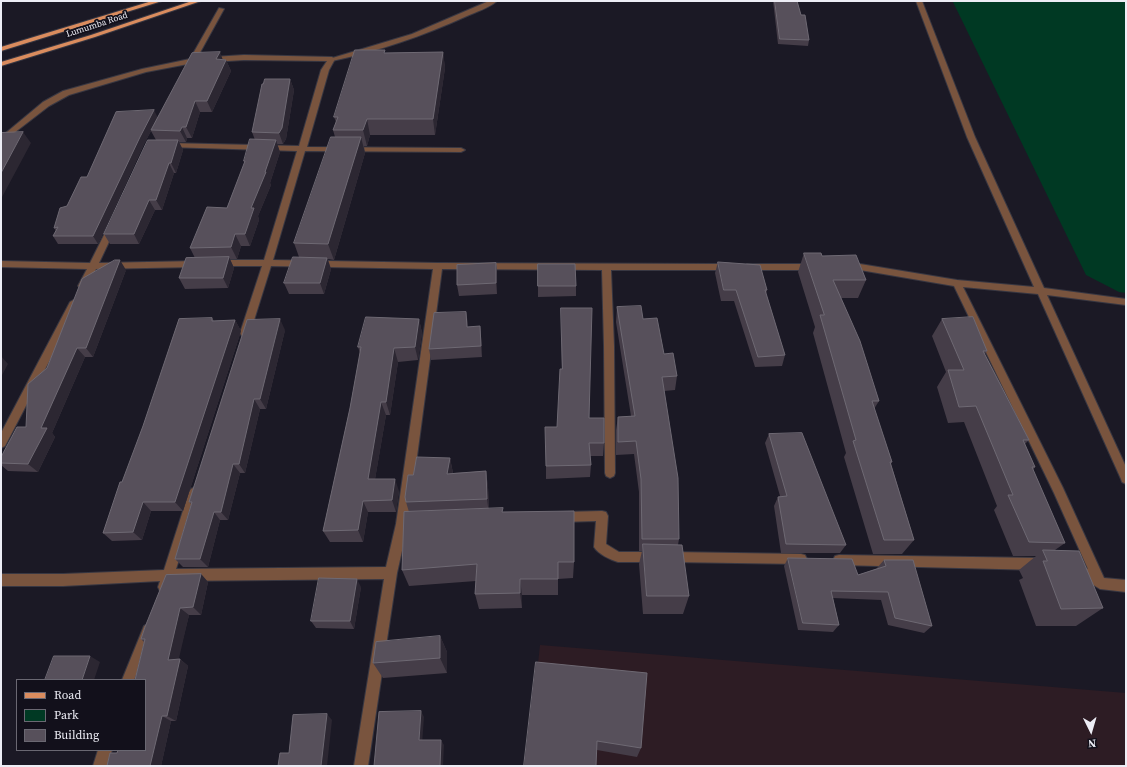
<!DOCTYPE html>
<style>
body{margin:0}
#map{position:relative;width:1127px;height:767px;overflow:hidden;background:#1b1925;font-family:"Source Serif 4",serif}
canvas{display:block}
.frame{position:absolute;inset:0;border:2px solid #ededf5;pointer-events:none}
.legend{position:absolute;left:16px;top:679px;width:130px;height:72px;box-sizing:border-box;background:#12101b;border:1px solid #6a6872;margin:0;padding:5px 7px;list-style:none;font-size:12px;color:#ededf5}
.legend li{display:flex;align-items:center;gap:8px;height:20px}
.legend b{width:20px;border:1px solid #6a6872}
.north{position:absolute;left:1071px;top:711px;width:40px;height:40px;-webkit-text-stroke:3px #12101b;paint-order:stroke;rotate:175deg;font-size:11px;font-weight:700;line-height:16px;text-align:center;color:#ededf5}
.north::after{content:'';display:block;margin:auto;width:14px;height:18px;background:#ededf5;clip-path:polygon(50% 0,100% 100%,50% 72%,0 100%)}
</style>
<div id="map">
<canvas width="1127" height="767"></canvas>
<div class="frame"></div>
<ul class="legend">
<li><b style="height:5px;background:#da8c5e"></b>Road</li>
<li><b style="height:11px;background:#003923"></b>Park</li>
<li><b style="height:11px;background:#57505b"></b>Building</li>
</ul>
<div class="north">N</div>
</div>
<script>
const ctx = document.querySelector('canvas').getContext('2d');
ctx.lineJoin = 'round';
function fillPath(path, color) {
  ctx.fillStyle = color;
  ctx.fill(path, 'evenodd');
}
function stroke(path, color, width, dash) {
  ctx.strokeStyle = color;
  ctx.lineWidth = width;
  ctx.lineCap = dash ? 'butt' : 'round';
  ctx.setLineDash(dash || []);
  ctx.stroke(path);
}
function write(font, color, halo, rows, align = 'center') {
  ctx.font = font + ' "Source Serif 4",serif';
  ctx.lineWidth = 3.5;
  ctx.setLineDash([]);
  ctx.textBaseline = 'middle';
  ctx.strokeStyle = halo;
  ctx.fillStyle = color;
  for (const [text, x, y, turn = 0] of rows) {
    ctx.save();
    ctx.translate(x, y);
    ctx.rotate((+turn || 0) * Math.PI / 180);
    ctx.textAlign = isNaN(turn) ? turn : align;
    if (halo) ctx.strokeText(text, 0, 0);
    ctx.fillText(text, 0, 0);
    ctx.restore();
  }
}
fillPath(new Path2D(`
 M 540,645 L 1126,693 L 1126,766 L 527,766 Z`), '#2d1c24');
fillPath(new Path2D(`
 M 997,1 L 1126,1 L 1126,293 L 1119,292 L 1086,275 L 953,2 Z`), '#003923');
const service = new Path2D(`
 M 489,1 L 497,1 C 489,8 476,12 467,16 C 423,36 379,51 332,61 L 329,59 L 412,34 Z`);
const minor = new Path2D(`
 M 916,1 L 922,1 L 975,137 L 1044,288 L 1126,299 L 1126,305 L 1047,295 L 1126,467 L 1126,484 L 1122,482 L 1121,479 L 1038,294 L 963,287 L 1063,488 L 1104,578 L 1126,580 L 1126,592 L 1100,589 L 1074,573 L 1072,569 L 1074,565 L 1078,563 L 1088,569 L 1054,493 L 954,286 L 860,270 L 849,270 L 845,267 L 849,264 L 860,264 L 957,280 L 1034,287 L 967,137 Z
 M 219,8 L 224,9 L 197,58 L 244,55 L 332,57 L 335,59 L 329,70 L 307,147 L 461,148 L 465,150 L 461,152 L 305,151 L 273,260 L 438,263 L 729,264 L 733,267 L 729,270 L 611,270 L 614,346 L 615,473 L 614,476 L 610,478 L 606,476 L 605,473 L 604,346 L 602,270 L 442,269 L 408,524 L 397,573 L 368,766 L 354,766 L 384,579 L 172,581 L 168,591 L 164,593 L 160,591 L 158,587 L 160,581 L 63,586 L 1,586 L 1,574 L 63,574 L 164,570 L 189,492 L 191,489 L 195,487 L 199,489 L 201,492 L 176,569 L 386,567 L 396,524 L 433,269 L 271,266 L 250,333 L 248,336 L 242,336 L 240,333 L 262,266 L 219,266 L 215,263 L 219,260 L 264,260 L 297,151 L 167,147 L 163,145 L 167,143 L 299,146 L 321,70 L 327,61 L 244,60 L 195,63 L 191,65 L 188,64 L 146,72 L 69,95 L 49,106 L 1,143 L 1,137 L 43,102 L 63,91 L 142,69 L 190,59 Z
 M 112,224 L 116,227 L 99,263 L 197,261 L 201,264 L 197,267 L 96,269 L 86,288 L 83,289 L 78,286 L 87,269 L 1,267 L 1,261 L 90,263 L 108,227 Z
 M 747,264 L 813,264 L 817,267 L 813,270 L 747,270 L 743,267 Z
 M 75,299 L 80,302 L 5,446 L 1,448 L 1,433 L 70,302 Z
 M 602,511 L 606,512 L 608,516 L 606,544 L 619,552 L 653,552 L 657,553 L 659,557 L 657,561 L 653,562 L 618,562 C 611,560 598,554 594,547 L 596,521 L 562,522 L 558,521 L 556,517 L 558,513 L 562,512 Z
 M 671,552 L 801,554 L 805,555 L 807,559 L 805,563 L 801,564 L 671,562 L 667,561 L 665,557 L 667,553 Z
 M 839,555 L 1039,558 L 1043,560 L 1045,564 L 1043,568 L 1039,570 L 839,565 L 835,564 L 833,560 L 835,556 Z
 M 148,624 L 152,626 L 154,630 L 134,680 L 122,680 L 144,626 Z
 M 98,750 L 112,750 L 107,766 L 93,766 Z`);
const primary = new Path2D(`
 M 152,1 L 162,1 L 1,51 L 1,47 Z
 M 192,1 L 201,1 L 95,37 L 1,66 L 1,62 L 91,35 Z`);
stroke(service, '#383742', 2);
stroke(minor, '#383742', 2);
stroke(primary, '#383742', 2);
fillPath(service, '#79543e');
fillPath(minor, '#79543e');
fillPath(primary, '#da8c5e');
fillPath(new Path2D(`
 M 773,1 L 797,1 L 801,15 L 809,40 L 808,46 L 778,44 Z
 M 443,52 L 445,68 L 435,135 L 370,135 L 367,146 L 364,146 L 365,153 L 334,260 L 328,259 L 331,269 L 324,294 L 289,294 L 284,283 L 299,257 L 294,243 L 335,137 L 333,130 L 336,122 L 334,117 L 385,53 Z
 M 223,59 L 226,60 L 231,71 L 212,112 L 200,112 L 192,138 L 187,138 L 186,142 L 179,142 L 183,150 L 176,173 L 174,173 L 162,210 L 155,210 L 139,244 L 110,244 L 104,234 L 156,140 L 151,131 L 144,144 L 98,244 L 58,244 L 53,236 L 56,231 L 54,228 L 67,206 L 87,177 L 158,117 Z
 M 290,79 L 294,90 L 286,139 L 283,144 L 277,144 L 280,152 L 270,183 L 271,185 L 258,216 L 259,220 L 250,246 L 241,246 L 237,259 L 230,259 L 234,268 L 228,288 L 185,289 L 179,278 L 195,258 L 190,248 L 227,208 L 245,163 L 244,161 L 255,140 L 252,132 Z
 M 804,253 L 822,256 L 866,280 L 858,298 L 841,298 L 879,401 L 874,409 L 892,462 L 891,464 L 914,540 L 902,554 L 873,554 L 844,457 L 846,453 L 813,333 L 815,327 L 798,272 Z
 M 718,262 L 767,290 L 766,294 L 785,355 L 782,366 L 755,367 L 734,301 L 721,301 L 715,273 Z
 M 496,263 L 497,274 L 497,294 L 459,296 L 457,285 Z
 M 126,270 L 93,357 L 85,357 L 52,433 L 55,437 L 38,472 L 8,471 L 1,465 L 1,457 L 26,427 L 47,368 Z
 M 538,286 L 576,286 L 576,296 L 538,297 Z
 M 617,307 L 643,319 L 677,376 L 675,390 L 664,391 L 679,539 L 678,545 L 689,596 L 683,614 L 643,614 L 639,564 L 642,551 L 639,551 L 639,492 L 634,454 L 616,455 L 616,430 L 618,417 L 631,416 L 616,322 Z
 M 466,312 L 468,327 L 480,326 L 481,336 L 482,357 L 431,360 L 429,349 Z
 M 212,318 L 214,321 L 235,320 L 241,331 L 183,511 L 151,511 L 142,540 L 112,541 L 103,533 L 122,482 Z
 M 419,319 L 422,333 L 418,360 L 398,362 L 390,415 L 386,415 L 375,479 L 399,491 L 396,512 L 368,512 L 363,542 L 330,542 L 323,531 L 350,408 L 360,353 L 358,347 Z
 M 942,319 L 987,351 L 985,354 L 1029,440 L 1025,444 L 1035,467 L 1033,470 L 1065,543 L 1055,550 L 1103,608 L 1076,626 L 1036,626 L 1019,580 L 1023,578 L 1019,570 L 1036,556 L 1013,556 L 994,510 L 997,506 L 964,422 L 948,423 L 937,387 L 946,372 L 932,336 Z
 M 285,330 L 266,409 L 260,409 L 245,473 L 240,473 L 228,520 L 220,520 L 208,567 L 183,567 L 175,559 L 191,504 L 189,502 Z
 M 589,418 L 604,443 L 603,456 L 590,456 L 591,465 L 590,477 L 546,479 L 546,466 L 557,427 Z
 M 769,434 L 846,545 L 840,553 L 781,553 L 774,506 L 778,497 L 780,496 L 765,443 Z
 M 450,458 L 453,473 L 486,471 L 488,487 L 489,509 L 503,512 L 574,562 L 573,578 L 558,579 L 558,595 L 522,595 L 522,608 L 479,609 L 475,594 L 476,581 L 409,586 L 402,570 L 409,512 L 406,502 L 413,475 Z
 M 788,558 L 858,575 L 878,568 L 877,568 L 884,560 L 932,626 L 924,633 L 888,625 L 881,600 L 833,598 L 839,625 L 833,632 L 798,630 L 784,566 Z
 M 201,574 L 208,582 L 201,615 L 189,615 L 178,659 L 180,659 L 188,666 L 176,721 L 171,721 L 161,766 L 107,766 L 117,753 L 144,642 L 141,639 Z
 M 361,587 L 354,629 L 316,628 L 311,621 Z
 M 440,636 L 447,652 L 447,673 L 383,678 L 373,663 Z
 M 536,662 L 641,748 L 637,757 L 597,750 Z`), '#453d48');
fillPath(new Path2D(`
 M 220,52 L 224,63 L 216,59 Z
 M 443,52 L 445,68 L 435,135 L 433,119 Z
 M 226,60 L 231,71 L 212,112 L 207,101 Z
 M 290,79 L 294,90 L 286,139 L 283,144 L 279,133 Z
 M 195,101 L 200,112 L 192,138 L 186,127 Z
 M 154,110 L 158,118 L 144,144 L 98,244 L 93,236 L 140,137 Z
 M 367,119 L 370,135 L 367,146 L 363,130 Z
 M 182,127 L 187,138 L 186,142 L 180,131 Z
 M 23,132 L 31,143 L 1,199 L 1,173 Z
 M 361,137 L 365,153 L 334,260 L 328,244 Z
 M 178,140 L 183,150 L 176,173 L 171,163 Z
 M 276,140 L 280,152 L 270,183 L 271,185 L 258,216 L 259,220 L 250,246 L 245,234 L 251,208 L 265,172 Z
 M 169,163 L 174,173 L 162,210 L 156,200 Z
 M 149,200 L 155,210 L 139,244 L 134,234 Z
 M 235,234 L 241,246 L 237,259 L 231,247 Z
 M 229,257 L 234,268 L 228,288 L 223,278 Z
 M 327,258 L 331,269 L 324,294 L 320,283 Z
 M 120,260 L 126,270 L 93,357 L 86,348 Z
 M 496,263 L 497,274 L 497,294 L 496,283 Z
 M 466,312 L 468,322 L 468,337 L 467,327 Z
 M 280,319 L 285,330 L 266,409 L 260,399 Z
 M 419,319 L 422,333 L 418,360 L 415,347 Z
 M 235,320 L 241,331 L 183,511 L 175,502 Z
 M 480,326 L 481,336 L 482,357 L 481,346 Z
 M 77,348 L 85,357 L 52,433 L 55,437 L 38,472 L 28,464 L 41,428 Z
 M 394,348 L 398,362 L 390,415 L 386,402 Z
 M 1,356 L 8,364 L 1,377 Z
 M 254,399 L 260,409 L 245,473 L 239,464 Z
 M 381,402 L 386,415 L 373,491 L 368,479 Z
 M 450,458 L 453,474 L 447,474 Z
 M 233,464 L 240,473 L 228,520 L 221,512 Z
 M 486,471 L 488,487 L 489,514 L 487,499 Z
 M 395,479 L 399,491 L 396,512 L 392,500 Z
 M 363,501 L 368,512 L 363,542 L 358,530 Z
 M 143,502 L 151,511 L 142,540 L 133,532 Z
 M 214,512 L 220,520 L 208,567 L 200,559 Z
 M 201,574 L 208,582 L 201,615 L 193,607 Z
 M 357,579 L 361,587 L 354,629 L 350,621 Z
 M 520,579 L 522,595 L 522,608 L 520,593 Z
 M 180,608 L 189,615 L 177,667 L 168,660 Z
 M 440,636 L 447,652 L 447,673 L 440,658 Z
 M 90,656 L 100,662 L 94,680 L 82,680 Z
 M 180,659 L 188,666 L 176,721 L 167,716 Z
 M 421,711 L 424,717 L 422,745 L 419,740 Z
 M 327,714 L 332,720 L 327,766 L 321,766 Z
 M 162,716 L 171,721 L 161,766 L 150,766 Z
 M 441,740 L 444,745 L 443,766 L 440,766 Z`), '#2c2732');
const building = new Path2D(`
 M 775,1 L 797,1 L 801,15 L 805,15 L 809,40 L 780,39 Z
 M 355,50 L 385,50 L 384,53 L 443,52 L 433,119 L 367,119 L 363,130 L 333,130 L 338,117 L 334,117 Z
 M 220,52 L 216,59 L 226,60 L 207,101 L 195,101 L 186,127 L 182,127 L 180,131 L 151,130 L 192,53 Z
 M 265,79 L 290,79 L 282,128 L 279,133 L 252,132 L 262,84 L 263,84 Z
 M 154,110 L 140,137 L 93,236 L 53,236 L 58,227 L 54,228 L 60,208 L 67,206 L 81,177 L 87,177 L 116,112 Z
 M 23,132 L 1,173 L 1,133 Z
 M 331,137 L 361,137 L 328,244 L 294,243 Z
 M 250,139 L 276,140 L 265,172 L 266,172 L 251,208 L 254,208 L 245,234 L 235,234 L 231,247 L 190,248 L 207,207 L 227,208 L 245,161 L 244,161 Z
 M 148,140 L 178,140 L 171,163 L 169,163 L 156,200 L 149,200 L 134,234 L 104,234 Z
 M 804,253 L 821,253 L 822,256 L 856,255 L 866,280 L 833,280 L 860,341 L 879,401 L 872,401 L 892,462 L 890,462 L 914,540 L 884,540 L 853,441 L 856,440 L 820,315 L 824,315 Z
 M 229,257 L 223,278 L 179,278 L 186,258 Z
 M 293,257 L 327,258 L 320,283 L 284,283 Z
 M 115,260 L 120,260 L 86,348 L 77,348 L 41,428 L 47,428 L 28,464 L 1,463 L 1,457 L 17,427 L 26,427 L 28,384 L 47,368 L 82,279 Z
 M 718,262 L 760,265 L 767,290 L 765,290 L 785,355 L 758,357 L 736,290 L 724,290 Z
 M 496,263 L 496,283 L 457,285 L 457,265 Z
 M 538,264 L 575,264 L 576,286 L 538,286 Z
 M 641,306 L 643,319 L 657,318 L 664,354 L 673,353 L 677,376 L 662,377 L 678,478 L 679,539 L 642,539 L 641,479 L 636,441 L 618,442 L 618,417 L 635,416 L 617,307 Z
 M 561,308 L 592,308 L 589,418 L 604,418 L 604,443 L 589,443 L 591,465 L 546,466 L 545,427 L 557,427 L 560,369 L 562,369 Z
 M 466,312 L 467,327 L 480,326 L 481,346 L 429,349 L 434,313 Z
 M 366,317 L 419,319 L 415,347 L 394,348 L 386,402 L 381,402 L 368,479 L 395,479 L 392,500 L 363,501 L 358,530 L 323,531 L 350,408 L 361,347 L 358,347 Z
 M 973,317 L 987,351 L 983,351 L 1029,440 L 1023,440 L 1035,467 L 1032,467 L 1065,543 L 1029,542 L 1008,495 L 1013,495 L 976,406 L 959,407 L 948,370 L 964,370 L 942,319 Z
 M 212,318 L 212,321 L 235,320 L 175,502 L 143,502 L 133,532 L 103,533 L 120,482 L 122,482 L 143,426 L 179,319 Z
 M 280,319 L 260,399 L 254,399 L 239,464 L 233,464 L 221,512 L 214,512 L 200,559 L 175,559 L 192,502 L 189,502 L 247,320 Z
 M 802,433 L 846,545 L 786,544 L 778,497 L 787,496 L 769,434 Z
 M 417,457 L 450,458 L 447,474 L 486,471 L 487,499 L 406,502 L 405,497 L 408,475 L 413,475 Z
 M 503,508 L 502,512 L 574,511 L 574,562 L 558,562 L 558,579 L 520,579 L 520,593 L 475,594 L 477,564 L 402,570 L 404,512 Z
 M 643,544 L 682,545 L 689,596 L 647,596 Z
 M 1043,550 L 1079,551 L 1103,608 L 1061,609 L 1043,561 L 1047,561 Z
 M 788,558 L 852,559 L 858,575 L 886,566 L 884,560 L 913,560 L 932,626 L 895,618 L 888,592 L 831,591 L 839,625 L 803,623 Z
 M 201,574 L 193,607 L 180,608 L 168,660 L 180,659 L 167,716 L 162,716 L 150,766 L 107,766 L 110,753 L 117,753 L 118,750 L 145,750 L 145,680 L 135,680 L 145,639 L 141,639 L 145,627 L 166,575 Z
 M 319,578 L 357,579 L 350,621 L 311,621 Z
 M 440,636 L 440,658 L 373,663 L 376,642 Z
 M 54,656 L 90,656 L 82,680 L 45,680 Z
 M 536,662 L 647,673 L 641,748 L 597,741 L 596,766 L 524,766 Z
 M 421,711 L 419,740 L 441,740 L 440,766 L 374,766 L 379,712 Z
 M 327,714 L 321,766 L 278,766 L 280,753 L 289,753 L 293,715 Z`);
fillPath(building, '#57505b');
stroke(building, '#6e6973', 1);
write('9px', '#ededf5', '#12101b', [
 ["Lumumba Road",97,25,-18]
]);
</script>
